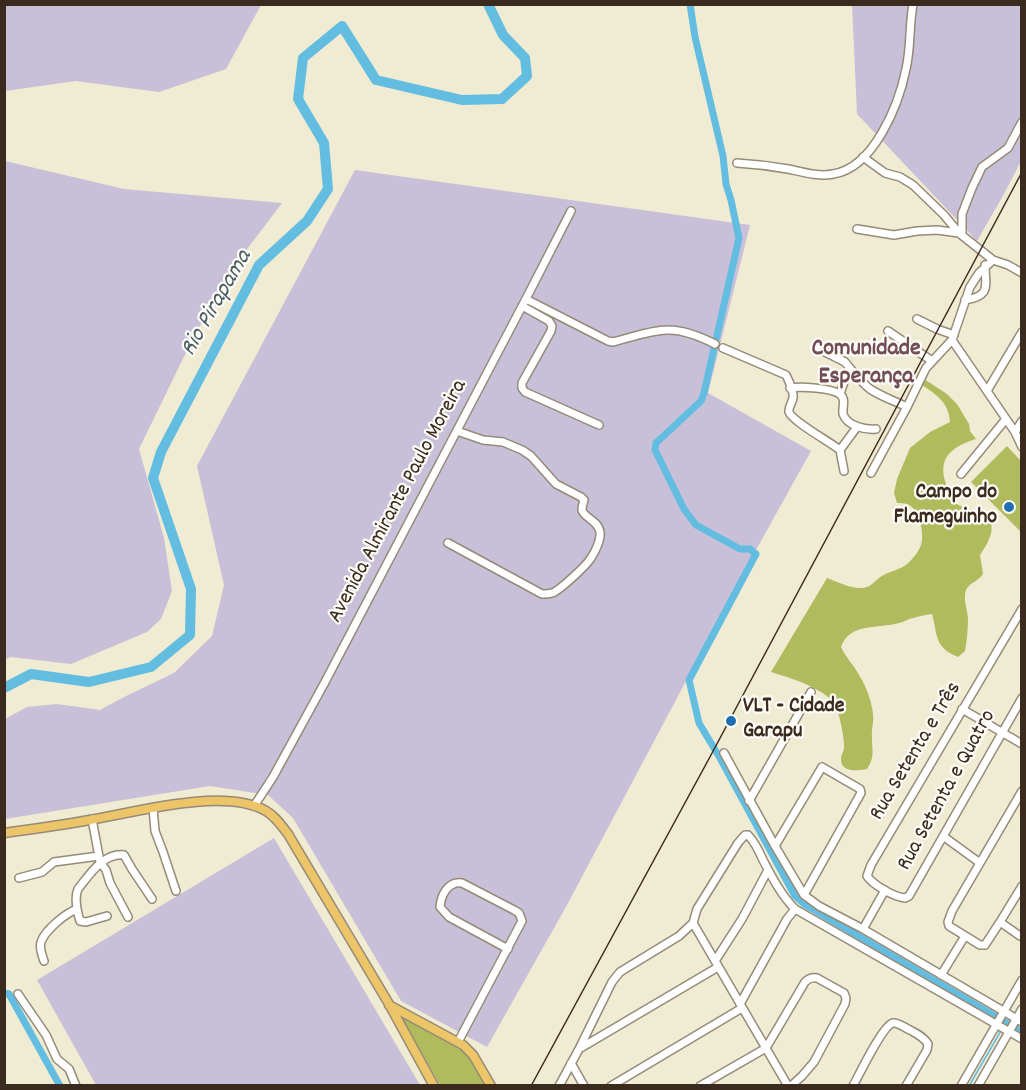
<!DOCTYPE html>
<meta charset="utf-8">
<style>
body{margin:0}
#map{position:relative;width:1026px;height:1090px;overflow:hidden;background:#f0ebd3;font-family:Dekko,sans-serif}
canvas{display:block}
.frame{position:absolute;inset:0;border:6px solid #3b2a1e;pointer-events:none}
</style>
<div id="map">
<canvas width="1026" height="1090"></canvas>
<div class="frame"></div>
</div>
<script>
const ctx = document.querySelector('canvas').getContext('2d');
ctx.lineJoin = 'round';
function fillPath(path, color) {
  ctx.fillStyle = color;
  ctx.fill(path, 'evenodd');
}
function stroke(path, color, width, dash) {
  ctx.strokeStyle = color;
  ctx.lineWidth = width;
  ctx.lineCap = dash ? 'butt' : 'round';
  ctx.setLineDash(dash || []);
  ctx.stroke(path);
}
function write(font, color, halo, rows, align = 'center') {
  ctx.font = font + ' Dekko,sans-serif';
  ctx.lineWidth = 4.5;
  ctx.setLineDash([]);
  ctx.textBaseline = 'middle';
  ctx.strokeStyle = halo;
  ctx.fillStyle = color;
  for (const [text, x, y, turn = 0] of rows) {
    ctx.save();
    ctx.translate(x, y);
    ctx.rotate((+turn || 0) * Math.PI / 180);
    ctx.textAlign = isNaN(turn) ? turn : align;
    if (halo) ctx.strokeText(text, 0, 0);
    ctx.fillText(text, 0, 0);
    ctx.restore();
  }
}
fillPath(new Path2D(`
 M 4,5 L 5,4 L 261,5 L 226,69 L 159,92 L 76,81 L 5,91 Z
 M 852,5 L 1021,5 L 1021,161 L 1004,194 L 977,241 L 857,114 Z
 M 5,161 L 124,189 L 282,203 L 238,261 L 194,336 L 139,449 L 164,538 L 172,591 L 161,619 L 147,632 L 71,664 L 11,657 L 5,659 Z
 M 355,170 L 750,225 L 708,393 L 811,451 L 746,568 L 567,905 L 487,1047 L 401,1001 L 293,818 L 268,795 L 210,786 L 5,819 L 5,719 L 27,707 L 57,704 L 100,710 L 122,698 L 174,673 L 212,636 L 224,585 L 197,466 Z
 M 274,838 L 420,1085 L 96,1085 L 37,980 Z`), '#c8bfd8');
fillPath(new Path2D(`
 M 924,379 L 947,394 L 957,404 L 969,424 L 970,431 L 976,439 C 954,446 938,456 945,481 C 947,487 950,497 954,502 C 961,508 972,509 980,512 C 1001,522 989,542 980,555 L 983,574 C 979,581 970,582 966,590 C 963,598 967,609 968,618 C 968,629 967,640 965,651 L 958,657 C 934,647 938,636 932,614 C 925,615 919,616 913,618 C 908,619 904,622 899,623 C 879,629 850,622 841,647 C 846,658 854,665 859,675 C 866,686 872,701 873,715 C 874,722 871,730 872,738 C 872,752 875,757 867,769 C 858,771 840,773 841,758 C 841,756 843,752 844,749 C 845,740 839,710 834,703 C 823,688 788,677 771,672 L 827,578 C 838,582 851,589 863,588 C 872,587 875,580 882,576 C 890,571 900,570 907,564 C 913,559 919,551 921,545 C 925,534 919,508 907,504 C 904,503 900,503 897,503 L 894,493 L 897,479 L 910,448 L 930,432 L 950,422 C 949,403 937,395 922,385 Z
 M 1007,446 L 1021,461 L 1021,532 L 971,482 Z
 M 401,1016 L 468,1051 L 485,1082 L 484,1085 L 440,1085 Z`), '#afbb5d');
stroke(new Path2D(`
 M 969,1086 L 1002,1029`), '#62bde0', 1.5);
stroke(new Path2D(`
 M 690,4 L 695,37 L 723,156 L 726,184 L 731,200 L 739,238 L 704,393 L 701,401 L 656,443 L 655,450 L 684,509 L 696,525 L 740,549 L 750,549 L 756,554 L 689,680 L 699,723 L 720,758 L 795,896 L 804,904 L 1022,1032
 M 4,993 L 9,994 L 60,1086`), '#62bde0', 7);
stroke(new Path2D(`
 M 4,688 L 31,674 L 89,682 L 151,667 L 190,635 L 191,589 L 153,478 L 161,452 L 259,265 L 307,221 L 328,189 L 324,143 L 298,99 L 303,58 L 342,26 L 376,80 L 462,100 L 502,99 L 527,76 L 525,58 L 503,35 L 488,4`), '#62bde0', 10);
const minor = new Path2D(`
 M 863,157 L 885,173 L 900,177 L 913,185 L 944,215 L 959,233
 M 737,163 C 754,164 771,166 788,169 C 802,172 819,177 833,174 C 874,168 899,104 906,69 C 911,48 909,26 913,4
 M 857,229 L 894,235 L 917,231 L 937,230 L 959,233 L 993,260 L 1008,265 L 1022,273
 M 962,235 L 962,214 L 972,188 L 982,167 L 1008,148 L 1022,122
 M 526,299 L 608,341 L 613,342 C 629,338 654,329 669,330 C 685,330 701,337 715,344
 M 965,300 C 992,296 985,285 985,265
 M 522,306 L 549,321 L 552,326 L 551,331 L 522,383 L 522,388 L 525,392 L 599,425
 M 917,319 L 937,329 L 954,335
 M 888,331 L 932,361
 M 952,340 L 1015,432 L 1022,447
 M 723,348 L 786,375 C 789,381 794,392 793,398 C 792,403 788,408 789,412 C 792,421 830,442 840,450 L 844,471
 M 817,348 L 845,362 L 849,367 L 840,394
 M 849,367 C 856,375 862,383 870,389 C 882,397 895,401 907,407
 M 790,388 C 800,386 833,388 841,395 C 846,400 842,408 843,414 C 847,426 865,430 876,429
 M 987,391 L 1022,332
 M 1015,432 L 1022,421
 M 840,450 L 857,427
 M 871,473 L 907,407 L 926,368 L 952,340 L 970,287 L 979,273 L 993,260
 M 961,474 L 1006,419
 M 448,543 L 542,594 C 545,594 549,594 552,593 C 559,591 586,566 591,558 C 595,552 601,540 600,532 C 598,520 584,518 582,510 C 582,507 583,503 584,500 L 581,497 L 556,484 L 531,456 L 522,450 L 503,442 L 483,440 L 457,431
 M 1022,609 L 871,865 L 867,876 C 873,885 894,897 905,898 L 909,896 L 1022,698
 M 962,709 L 1022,744
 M 724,753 L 775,846 L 804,895 L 819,906 L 863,929 L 1022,1022
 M 1022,791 L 952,911 L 948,922 L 949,926 L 980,945 L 985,945 L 1000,922 L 1022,886
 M 749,801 L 811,692
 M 254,806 L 273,777 L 325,682 L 529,293 L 571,211
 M 153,808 L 155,831 L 163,852 L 176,891
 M 92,819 L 100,862 L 106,870 L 110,883 L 128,917
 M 943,836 L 980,863
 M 775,846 L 822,767 L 860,789 L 861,793 L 804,895
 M 19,878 L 42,872 L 54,862 L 99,856
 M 107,916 L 86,922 L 80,921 C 77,911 74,898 78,889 C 90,874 103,853 124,855 L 132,869 L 152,899
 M 1000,922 L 1020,936
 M 693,923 L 788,1086
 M 863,929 L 885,890
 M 44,961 C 42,955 39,948 41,942 C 45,930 66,913 77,909
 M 715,961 L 742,919 L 768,870
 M 941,975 L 965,936
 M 18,994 L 46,1035 L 57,1059 L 69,1069 L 76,1086
 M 740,1004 L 787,919 L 795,909
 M 458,1042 L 522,921 L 519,913 L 514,910 L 462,883 C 448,881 441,895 440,907 L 449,917 L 508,949
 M 579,1049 L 718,967
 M 571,1063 L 584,1086
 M 559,1086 L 579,1049 L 612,982 L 620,972 L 679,936 L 693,923 L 697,909 L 738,843 L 745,835 L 748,835 C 755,842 759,851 763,860 C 772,877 781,895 795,909 L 1022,1039
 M 611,1086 L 742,1008
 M 700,1086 L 766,1048 L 805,982 C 809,978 812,977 817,978 L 844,993 L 846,998 L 845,1004 L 814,1062 L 802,1076 L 791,1086
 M 853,1086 C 859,1075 883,1025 893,1023 C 898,1022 905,1028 910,1030 C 917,1034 924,1037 928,1044 L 927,1050 L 906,1086
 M 961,1086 L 1022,980
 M 978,1086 L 1022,1009`);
const major = new Path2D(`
 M 4,833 C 33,829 62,825 90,820 C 136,812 224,787 266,811 C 275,816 281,825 288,834 L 389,1004 L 434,1086
 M 389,1005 L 463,1045 L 473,1055 L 491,1086`);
stroke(minor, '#968a78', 10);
stroke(major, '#968a78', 11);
stroke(minor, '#fff', 7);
stroke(major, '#edc569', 8);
stroke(new Path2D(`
 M 531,1086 L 711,755 L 1022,172`), '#3b2a1e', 1.5);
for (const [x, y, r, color] of [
 [1009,507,6,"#1f6fb2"],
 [731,721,6,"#1f6fb2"]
]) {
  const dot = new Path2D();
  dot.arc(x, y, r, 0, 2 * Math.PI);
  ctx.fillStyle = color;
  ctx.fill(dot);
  stroke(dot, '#fdfcf7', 2);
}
write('bold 22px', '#3b2a1e', '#fdfcf7', [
 ["Campo do",997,494],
 ["Flameguinho",997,519],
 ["VLT - Cidade",743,708,"left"],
 ["Garapu",743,733,"left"]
], 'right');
write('22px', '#3b2a1e', '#fdfcf7', [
 ["Avenida Almirante Paulo Moreira",399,502,-62],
 ["Rua Setenta e Três",917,752,-59],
 ["Rua Setenta e Quatro",948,791,-61]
]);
write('italic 24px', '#495d62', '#fdfcf7', [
 ["Rio Pirapama",218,304,-60]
]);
write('bold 24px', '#724f56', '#fdfcf7', [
 ["Comunidade",866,351],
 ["Esperança",866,379]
]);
</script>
